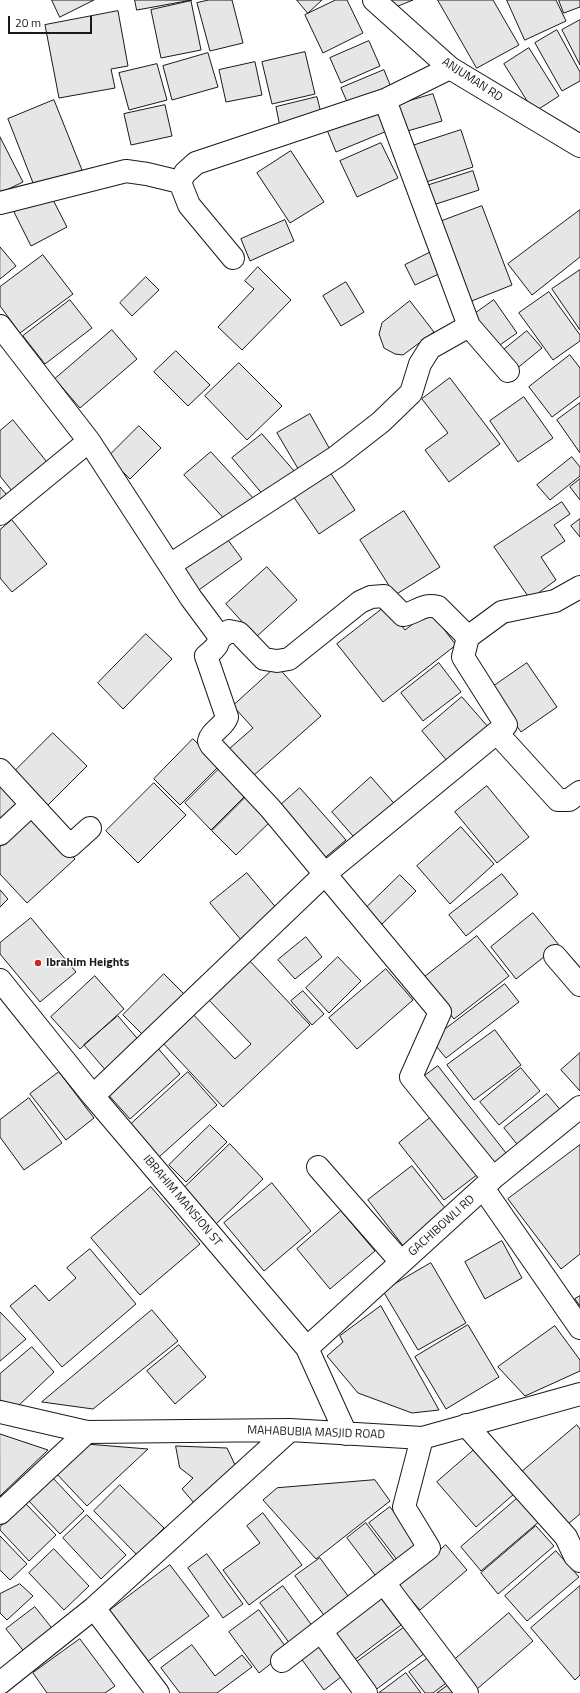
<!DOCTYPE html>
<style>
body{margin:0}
#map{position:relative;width:580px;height:1693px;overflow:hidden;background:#fff;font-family:"Titillium Web",sans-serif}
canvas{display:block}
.scale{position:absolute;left:8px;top:16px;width:84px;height:18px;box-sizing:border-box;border:2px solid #1a1a1a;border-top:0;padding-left:5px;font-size:12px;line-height:14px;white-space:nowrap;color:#1a1a1a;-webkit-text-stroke:3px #fff;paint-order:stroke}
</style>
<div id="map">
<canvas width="580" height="1693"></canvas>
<div class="scale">20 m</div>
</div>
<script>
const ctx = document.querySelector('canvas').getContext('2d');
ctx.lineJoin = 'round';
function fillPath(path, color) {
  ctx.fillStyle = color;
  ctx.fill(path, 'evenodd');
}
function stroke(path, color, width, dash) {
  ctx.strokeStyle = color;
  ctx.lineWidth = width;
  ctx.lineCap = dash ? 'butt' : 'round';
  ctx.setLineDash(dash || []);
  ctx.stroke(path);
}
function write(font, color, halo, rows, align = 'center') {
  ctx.font = font + ' "Titillium Web",sans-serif';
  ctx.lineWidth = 3;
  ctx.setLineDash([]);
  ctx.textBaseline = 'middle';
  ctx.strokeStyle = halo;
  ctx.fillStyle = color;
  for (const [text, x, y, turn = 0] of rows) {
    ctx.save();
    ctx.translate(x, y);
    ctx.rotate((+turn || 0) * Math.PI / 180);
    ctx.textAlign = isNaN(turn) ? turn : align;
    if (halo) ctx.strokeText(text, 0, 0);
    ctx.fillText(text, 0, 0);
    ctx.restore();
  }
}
const building = new Path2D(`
 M 52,0 L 94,0 L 60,17 Z
 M 135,0 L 192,0 L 137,10 Z
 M 209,0 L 232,0 L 243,43 L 210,51 L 197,3 Z
 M 297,0 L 322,0 L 308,13 Z
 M 336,0 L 347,0 L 363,33 L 323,53 L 305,15 Z
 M 387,0 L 413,0 L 391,9 Z
 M 438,0 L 493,0 L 519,45 L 477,68 Z
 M 507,0 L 556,0 L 566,21 L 525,40 Z
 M 559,0 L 580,0 L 580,7 L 564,13 Z
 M 191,1 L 201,50 L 161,58 L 151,10 Z
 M 118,11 L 128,66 L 111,69 L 115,88 L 59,98 L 45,25 Z
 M 580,20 L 580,65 L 562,30 Z
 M 557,30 L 580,72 L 580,81 L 562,91 L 535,43 Z
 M 369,41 L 380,66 L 341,83 L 330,58 Z
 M 529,48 L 559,96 L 534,112 L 504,64 Z
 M 305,52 L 315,94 L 272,104 L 262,62 Z
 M 208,53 L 218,87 L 172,100 L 163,66 Z
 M 255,62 L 262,95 L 226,102 L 219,70 Z
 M 157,64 L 167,100 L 129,110 L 119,73 Z
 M 384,70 L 391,87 L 348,104 L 341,88 Z
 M 433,94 L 442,121 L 404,132 L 396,105 Z
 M 317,97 L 322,117 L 280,127 L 276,107 Z
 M 54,100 L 82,170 L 35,188 L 8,119 Z
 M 165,105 L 172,136 L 131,145 L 124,114 Z
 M 377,108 L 387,131 L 336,152 L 327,130 Z
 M 461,130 L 473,167 L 423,183 L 412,146 Z
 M 0,137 L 23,182 L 0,193 Z
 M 381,143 L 398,178 L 357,197 L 340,161 Z
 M 291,151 L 324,202 L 290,223 L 257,173 Z
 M 473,171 L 479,190 L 430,206 L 423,187 Z
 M 50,194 L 67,227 L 31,246 L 14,212 Z
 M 482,206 L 512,285 L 464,304 L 434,224 Z
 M 580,210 L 580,257 L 532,295 L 508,264 Z
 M 285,220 L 294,241 L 250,261 L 241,239 Z
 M 0,247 L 16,266 L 0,279 Z
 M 433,251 L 443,272 L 415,285 L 405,265 Z
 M 43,255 L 73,294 L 20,333 L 0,306 L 0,287 Z
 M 258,267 L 291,300 L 242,350 L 218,327 L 254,289 L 245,281 Z
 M 580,270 L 580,330 L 552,289 Z
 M 146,277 L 159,290 L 132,316 L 120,303 Z
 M 346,282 L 364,312 L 341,326 L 323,296 Z
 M 549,292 L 580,335 L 580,341 L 553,360 L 519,313 Z
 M 70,300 L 92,328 L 45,364 L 23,336 Z
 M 494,300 L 517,333 L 497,347 L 473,315 Z
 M 410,301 L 434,332 L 403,355 L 395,354 L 384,348 L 379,334 L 382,323 Z
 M 112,330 L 137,359 L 80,408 L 55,379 Z
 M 527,331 L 542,348 L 515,370 L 501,352 Z
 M 176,351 L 210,385 L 188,406 L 154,372 Z
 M 570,355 L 580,368 L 580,396 L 552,417 L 529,387 Z
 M 239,363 L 282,406 L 247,440 L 205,396 Z
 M 450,378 L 500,444 L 449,482 L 425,450 L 448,433 L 422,399 Z
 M 524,397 L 553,438 L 518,462 L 490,421 Z
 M 580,403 L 580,453 L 557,420 Z
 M 310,414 L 332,453 L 300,472 L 277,433 Z
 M 13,420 L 51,467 L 16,496 L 0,476 L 0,431 Z
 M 139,426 L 161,448 L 130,479 L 108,457 Z
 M 262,434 L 295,472 L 265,497 L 232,458 Z
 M 211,452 L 255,500 L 228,523 L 184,475 Z
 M 572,457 L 580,467 L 580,476 L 550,500 L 537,485 Z
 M 330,472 L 355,510 L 319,534 L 293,496 Z
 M 580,479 L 580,500 L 570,487 Z
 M 0,487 L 7,495 L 0,501 Z
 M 562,502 L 570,514 L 554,525 L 565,541 L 541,557 L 556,580 L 530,599 L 494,547 Z
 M 404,511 L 440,567 L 395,595 L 360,540 Z
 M 580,519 L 580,537 L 571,526 Z
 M 12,520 L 47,564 L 12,592 L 0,578 L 0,530 Z
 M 225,536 L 242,559 L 196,592 L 179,569 Z
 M 267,567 L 297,600 L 256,637 L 226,604 Z
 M 386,606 L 405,630 L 430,611 L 456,645 L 383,702 L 337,644 Z
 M 146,634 L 172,659 L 123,709 L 98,683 Z
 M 439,663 L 461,692 L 423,721 L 401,693 Z
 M 527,663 L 557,707 L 521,732 L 491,688 Z
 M 277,666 L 321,716 L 253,776 L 229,749 L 253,728 L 233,706 Z
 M 462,697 L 489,728 L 448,762 L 422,731 Z
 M 53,733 L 87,766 L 45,808 L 11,775 Z
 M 193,739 L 220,765 L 180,805 L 154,779 Z
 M 222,766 L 249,792 L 211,830 L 185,803 Z
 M 371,777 L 399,809 L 360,844 L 332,812 Z
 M 0,780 L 19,801 L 0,819 Z
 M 154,783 L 186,815 L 138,863 L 106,831 Z
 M 487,786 L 529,837 L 497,863 L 455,812 Z
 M 300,788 L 346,840 L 321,861 L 276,809 Z
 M 250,793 L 275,817 L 236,855 L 212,831 Z
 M 35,815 L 75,859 L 27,903 L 0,874 L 0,847 Z
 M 461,827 L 494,864 L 450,904 L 417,866 Z
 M 247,873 L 278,910 L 242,941 L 210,903 Z
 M 502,874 L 518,894 L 466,936 L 449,915 Z
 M 400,875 L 416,891 L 382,924 L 366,908 Z
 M 0,890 L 8,899 L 0,907 Z
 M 533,913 L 559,945 L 516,979 L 491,947 Z
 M 31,918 L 76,972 L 40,1002 L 0,954 L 0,943 Z
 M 477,936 L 509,976 L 454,1019 L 422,979 Z
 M 306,937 L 322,957 L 295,979 L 278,960 Z
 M 338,957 L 361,981 L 329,1013 L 306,988 Z
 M 248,959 L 310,1025 L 223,1107 L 161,1041 L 191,1012 L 235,1059 L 251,1044 L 207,998 Z
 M 386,969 L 413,1000 L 357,1049 L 329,1018 Z
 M 164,974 L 186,996 L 145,1037 L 123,1015 Z
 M 95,976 L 124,1009 L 80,1049 L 51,1017 Z
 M 505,984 L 519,1002 L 446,1058 L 431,1040 Z
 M 303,991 L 324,1014 L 312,1025 L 291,1001 Z
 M 118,1016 L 142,1044 L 108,1073 L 84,1045 Z
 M 495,1030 L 521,1065 L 474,1100 L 447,1065 Z
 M 156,1046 L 180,1074 L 130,1119 L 105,1091 Z
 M 580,1053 L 580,1091 L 561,1070 Z
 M 438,1066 L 506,1153 L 488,1168 L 419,1080 Z
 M 521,1068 L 540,1091 L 499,1125 L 480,1102 Z
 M 59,1072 L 94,1118 L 66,1140 L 30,1094 Z
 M 188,1072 L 217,1105 L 159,1157 L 130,1125 Z
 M 547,1094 L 563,1113 L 520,1148 L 504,1128 Z
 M 29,1098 L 62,1143 L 24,1170 L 0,1137 L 0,1120 Z
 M 436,1113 L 482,1171 L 444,1200 L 399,1143 Z
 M 210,1125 L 227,1142 L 186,1182 L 169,1165 Z
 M 230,1144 L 263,1179 L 216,1224 L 183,1189 Z
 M 580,1145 L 580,1254 L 561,1269 L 508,1199 Z
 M 412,1166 L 449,1213 L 404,1247 L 368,1200 Z
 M 272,1183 L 311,1231 L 264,1271 L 224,1223 Z
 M 151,1187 L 200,1244 L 140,1295 L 91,1238 Z
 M 341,1211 L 375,1251 L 330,1289 L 297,1249 Z
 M 502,1241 L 522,1278 L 485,1299 L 465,1262 Z
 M 90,1249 L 136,1304 L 62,1367 L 10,1306 L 35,1285 L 49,1301 L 76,1278 L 67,1268 Z
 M 431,1263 L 466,1323 L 418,1350 L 383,1291 Z
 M 580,1296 L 580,1306 L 575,1299 Z
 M 381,1306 L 439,1410 L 412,1413 L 358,1393 L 327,1356 L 343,1342 L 340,1336 Z
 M 152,1310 L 178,1341 L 93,1409 L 42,1402 Z
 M 0,1312 L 26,1339 L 0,1361 Z
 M 468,1325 L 499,1377 L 446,1409 L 415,1357 Z
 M 555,1326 L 580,1360 L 580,1371 L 525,1396 L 498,1367 Z
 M 179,1345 L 206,1377 L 175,1404 L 147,1371 Z
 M 32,1347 L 54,1372 L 17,1407 L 0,1400 L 0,1374 Z
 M 577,1425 L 580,1429 L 580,1514 L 562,1529 L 517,1476 Z
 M 0,1434 L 48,1450 L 0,1496 Z
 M 86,1444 L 148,1449 L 87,1506 L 55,1472 Z
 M 176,1446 L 227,1448 L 236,1467 L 195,1504 L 182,1489 L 193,1478 L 180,1468 Z
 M 475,1449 L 514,1494 L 476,1527 L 437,1482 Z
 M 51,1476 L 84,1511 L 60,1534 L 27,1499 Z
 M 375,1480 L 390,1501 L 316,1559 L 263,1500 L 277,1488 Z
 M 120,1485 L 164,1528 L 137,1555 L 94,1511 Z
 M 520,1496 L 541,1520 L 481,1571 L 461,1547 Z
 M 25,1503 L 56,1535 L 29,1561 L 0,1530 L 0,1527 Z
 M 390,1507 L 419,1545 L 398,1561 L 369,1523 Z
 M 263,1513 L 302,1565 L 249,1605 L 223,1570 L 260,1543 L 247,1526 Z
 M 87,1515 L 126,1555 L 101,1579 L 63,1538 Z
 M 366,1523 L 397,1564 L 378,1579 L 347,1538 Z
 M 536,1526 L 554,1546 L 498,1594 L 481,1573 Z
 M 0,1536 L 27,1564 L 10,1580 L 0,1570 Z
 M 446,1545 L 467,1570 L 420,1610 L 399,1586 Z
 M 54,1549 L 89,1586 L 64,1610 L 29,1573 Z
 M 556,1551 L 579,1577 L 527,1621 L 505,1596 Z
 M 207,1554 L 243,1604 L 223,1618 L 188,1568 Z
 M 320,1558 L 351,1600 L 326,1618 L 295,1576 Z
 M 170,1565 L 209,1616 L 147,1662 L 109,1611 Z
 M 20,1584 L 33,1596 L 7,1620 L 0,1613 L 0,1594 Z
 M 283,1586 L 313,1627 L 290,1644 L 260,1603 Z
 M 580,1586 L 580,1675 L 575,1680 L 531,1628 Z
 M 380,1597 L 401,1625 L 350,1663 L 328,1635 Z
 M 35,1607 L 55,1632 L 26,1654 L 6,1629 Z
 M 259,1610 L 288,1650 L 259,1673 L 229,1632 Z
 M 509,1613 L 533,1641 L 477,1689 L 453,1661 Z
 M 406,1626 L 425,1653 L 374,1691 L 354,1664 Z
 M 80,1639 L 115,1686 L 105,1693 L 47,1693 L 33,1673 Z
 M 321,1641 L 345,1674 L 324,1690 L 300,1657 Z
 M 192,1645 L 215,1676 L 242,1655 L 252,1667 L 217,1693 L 180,1693 L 161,1668 Z
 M 432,1655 L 450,1680 L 433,1693 L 425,1693 L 409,1672 Z
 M 406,1673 L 421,1693 L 379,1693 Z
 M 450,1684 L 457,1693 L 437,1693 Z`);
fillPath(building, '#e6e6e6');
stroke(building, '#1a1a1a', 1);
const minor = new Path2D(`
 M 385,100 L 469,326 L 508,371
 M 0,203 L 126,171 L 147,174 L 180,182
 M 233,258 L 189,205 L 180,182 L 185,173 L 196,163 L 385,100 L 450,68
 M 0,326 L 89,441 L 191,598 L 217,633 C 222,644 214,649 206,656 L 227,717 C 224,727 211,731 209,741 L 211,745 L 270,808 L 440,1012 L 411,1077 L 493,1178
 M 0,514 L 89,441
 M 170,565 L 336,457 L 381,422 L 411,393 L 420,364 L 430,348 L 469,326
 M 220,638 L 229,631 L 239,633 L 264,659 L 277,661 L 289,659 L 360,602 L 371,597 L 384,596 L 403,615 C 417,613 421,603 438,607 L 468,637
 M 497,733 L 558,800 L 569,800 L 580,792
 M 0,770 L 70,846 L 90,828
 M 0,834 L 31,805
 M 555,956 L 580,985
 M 0,980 L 93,1096 L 307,1348 L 346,1434
 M 93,1096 L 325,874 L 506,725 L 463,657 L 468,637 L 502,612 L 555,601 L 580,587
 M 318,1167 L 401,1262
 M 483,1188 L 580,1328
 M 307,1348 L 483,1188 L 493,1178 L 580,1107
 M 0,1412 L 87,1432 L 290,1430 L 422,1438 L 580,1394
 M 466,1425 L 566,1537 L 575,1556 L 580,1561
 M 0,1513 L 87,1432
 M 384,1583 L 467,1693
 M 94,1608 L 158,1693
 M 321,1631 L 366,1693
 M 282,1661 L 429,1548 L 404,1507 L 422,1438
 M 0,1683 L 94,1608 L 290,1430`);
const tertiary = new Path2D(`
 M 374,0 L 450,68 L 580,146`);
stroke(minor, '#1a1a1a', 24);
stroke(tertiary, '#1a1a1a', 24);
stroke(minor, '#fff', 22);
stroke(tertiary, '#fff', 22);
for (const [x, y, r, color] of [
 [38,963,4,"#c62828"]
]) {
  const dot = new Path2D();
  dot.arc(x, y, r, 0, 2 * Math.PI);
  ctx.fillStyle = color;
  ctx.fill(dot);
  stroke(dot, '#fff', 1.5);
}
write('12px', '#1a1a1a', '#fff', [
 ["ANJUMAN RD",472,80,33],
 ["IBRAHIM MANSION ST",182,1201,50],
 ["GACHIBOWLI RD",442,1226,-42],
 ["MAHABUBIA MASJID ROAD",316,1433,2]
]);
write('bold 12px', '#1a1a1a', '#fff', [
 ["Ibrahim Heights",46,963]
], 'left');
</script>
